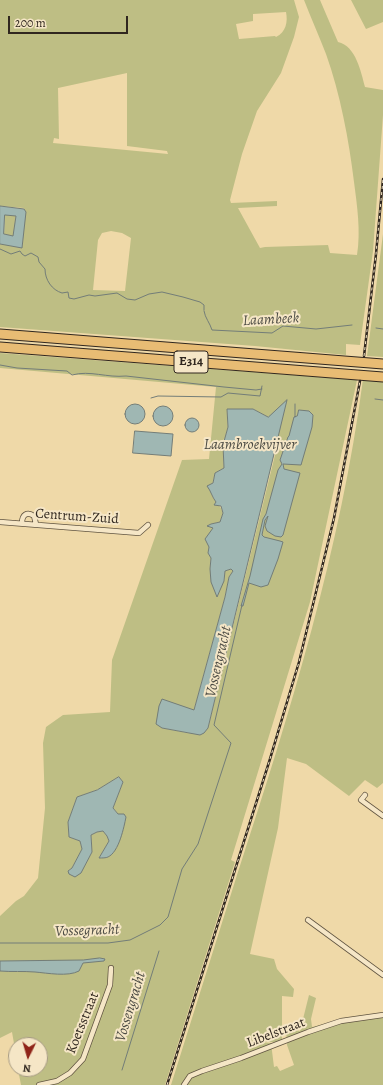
<!DOCTYPE html>
<style>
body{margin:0}
#map{position:relative;width:383px;height:1085px;overflow:hidden;background:#efd9a8;font-family:Alegreya,serif}
canvas{display:block}
.north{position:absolute;left:8px;top:1037px;width:40px;height:40px;box-sizing:border-box;background:#f5e6c6;border:1px solid #a69a83;border-radius:50%;rotate:185deg;font-size:11px;font-weight:700;line-height:16px;text-align:center;color:#30271f}
.north::after{content:'';display:block;margin:auto;width:14px;height:18px;background:#8f2418;clip-path:polygon(50% 0,100% 100%,50% 72%,0 100%)}
.scale{position:absolute;left:8px;top:16px;width:120px;height:18px;box-sizing:border-box;border:2px solid #30271f;border-top:0;padding-left:5px;font-size:12px;line-height:14px;white-space:nowrap;color:#30271f;-webkit-text-stroke:3px #f5e6c6;paint-order:stroke}
</style>
<div id="map">
<canvas width="383" height="1085"></canvas>
<div class="north">N</div>
<div class="scale">200 m</div>
</div>
<script>
const ctx = document.querySelector('canvas').getContext('2d');
ctx.lineJoin = 'round';
function fillPath(path, color) {
  ctx.fillStyle = color;
  ctx.fill(path, 'evenodd');
}
function stroke(path, color, width, dash) {
  ctx.strokeStyle = color;
  ctx.lineWidth = width;
  ctx.lineCap = dash ? 'butt' : 'round';
  ctx.setLineDash(dash || []);
  ctx.stroke(path);
}
function write(font, color, halo, rows, align = 'center') {
  ctx.font = font + ' Alegreya,serif';
  ctx.lineWidth = 4;
  ctx.setLineDash([]);
  ctx.textBaseline = 'middle';
  ctx.strokeStyle = halo;
  ctx.fillStyle = color;
  for (const [text, x, y, turn = 0] of rows) {
    ctx.save();
    ctx.translate(x, y);
    ctx.rotate((+turn || 0) * Math.PI / 180);
    ctx.textAlign = isNaN(turn) ? turn : align;
    if (halo) ctx.strokeText(text, 0, 0);
    ctx.fillText(text, 0, 0);
    ctx.restore();
  }
}
fillPath(new Path2D(`
 M 0,0 L 294,0 L 299,17 L 294,37 L 281,73 L 257,111 L 242,154 L 230,200 L 231,203 L 277,201 L 277,206 L 238,208 L 260,248 L 265,247 L 328,245 L 330,253 L 357,255 C 361,231 357,205 354,182 C 349,140 340,93 326,54 C 319,36 311,18 304,0 L 320,0 L 338,42 C 356,46 361,72 365,87 L 383,90 L 383,115 L 373,251 L 360,345 L 346,344 L 346,355 L 255,346 L 0,327 L 0,244 L 22,247 L 24,208 L 0,206 ZM 286,12 C 288,22 286,32 276,37 L 275,36 L 239,39 L 236,24 L 253,21 L 253,14 ZM 127,73 L 127,146 L 167,151 L 168,154 L 53,143 L 54,138 L 59,139 L 58,88 ZM 111,231 L 122,233 L 131,238 L 125,291 L 93,290 L 98,240 L 102,233 Z
 M 351,0 L 383,0 L 383,22 L 366,29 Z
 M 5,215 L 16,215 L 14,237 L 4,234 Z
 M 383,229 L 383,357 L 367,356 L 383,234 Z
 M 0,353 L 357,380 L 310,602 L 231,860 L 235,862 L 165,1085 L 21,1085 L 18,1069 L 40,1069 L 40,1045 L 16,1045 L 16,1055 L 12,1032 L 0,1038 L 0,916 L 16,901 L 24,896 L 38,878 L 45,808 L 43,743 L 46,727 L 63,715 L 110,712 L 112,660 L 182,460 L 209,459 L 216,387 L 0,368 ZM 227,409 L 253,409 L 268,417 L 275,455 L 208,728 L 188,733 L 162,728 L 194,710 L 225,597 L 229,577 L 233,571 L 231,569 L 225,571 L 224,581 L 210,569 L 211,558 L 208,553 L 213,527 L 208,526 L 211,524 L 220,522 L 223,513 C 221,507 218,504 214,499 C 208,492 214,481 215,473 L 224,468 L 223,445 L 228,427 ZM 119,777 L 123,782 L 113,808 L 118,814 L 124,814 L 109,857 L 99,858 L 109,841 L 107,836 L 103,831 L 97,832 L 91,835 L 92,852 L 84,867 L 68,871 L 72,868 L 82,849 L 80,841 L 69,837 L 68,822 L 77,797 L 97,790 Z
 M 363,379 L 383,381 L 383,783 L 377,788 L 365,780 L 349,796 L 306,764 L 287,758 L 278,828 L 250,954 L 274,959 L 277,969 L 294,989 L 293,997 L 282,996 L 282,1042 L 260,1042 L 271,1043 L 274,1067 L 277,1066 L 280,1071 L 294,1065 L 287,1045 L 286,1028 L 300,1031 L 309,995 L 316,998 L 311,1019 L 312,1027 L 357,1016 L 383,1013 L 383,1085 L 171,1085 C 193,1015 215,945 237,875 C 290,713 341,548 363,379 Z`), '#bebe84');
const water = new Path2D(`
 M 0,206 L 24,209 L 26,212 L 22,248 L 0,244 ZM 5,215 L 16,216 L 13,236 L 4,234 Z
 M 287,400 L 208,728 L 204,733 L 200,735 L 162,728 L 156,724 L 159,706 L 162,699 L 194,710 L 225,597 L 229,577 L 233,571 L 231,569 L 225,571 L 224,581 L 217,597 L 211,582 L 210,569 L 211,558 L 208,553 L 209,547 L 205,539 L 213,528 L 207,526 L 211,524 L 220,522 L 223,513 L 221,506 L 214,505 L 216,502 C 212,497 211,491 207,486 L 213,483 L 215,473 L 224,468 L 223,445 L 228,427 L 227,409 L 253,409 L 268,417 Z
 M125 414a10 10 0 1 1 20 0a10 10 0 1 1-20 0Z
 M153 416a10 10 0 1 1 20 0a10 10 0 1 1-20 0Z
 M 299,410 L 309,411 L 313,415 L 312,427 L 301,465 L 283,464 L 284,469 L 300,473 L 283,535 L 281,537 L 275,536 L 267,531 L 265,526 L 268,516 L 265,520 L 262,535 L 264,537 L 280,541 L 283,542 L 278,559 L 268,585 L 261,587 L 249,583 L 243,606 L 241,606 L 250,576 L 263,519 L 266,514 L 278,470 L 282,464 L 280,460 L 288,437 L 289,436 L 294,417 L 297,416 Z
 M185 425a7 7 0 1 1 14 0a7 7 0 1 1-14 0Z
 M 135,431 L 173,434 L 171,456 L 133,453 Z
 M 119,777 L 123,782 L 113,808 L 118,814 L 124,814 L 126,817 C 124,827 119,852 108,857 C 106,858 102,858 99,858 L 109,841 L 107,836 L 103,831 L 97,832 L 91,835 L 92,852 L 81,873 L 75,877 L 69,874 L 68,871 L 72,868 L 82,849 L 80,841 L 69,837 L 68,822 L 77,797 L 97,790 Z
 M 100,958 L 105,959 L 104,961 L 83,963 L 79,971 C 68,977 47,973 35,972 C 23,971 12,972 0,971 L 0,961 L 83,960 Z`);
fillPath(water, '#9fb7b3');
stroke(water, '#737d78', 1);
stroke(new Path2D(`
 M 0,249 L 11,254 L 20,251 L 22,254 L 25,256 L 31,253 L 38,257 L 39,262 L 45,269 C 45,280 52,290 62,293 L 68,292 L 69,298 L 74,299 L 89,295 L 95,296 L 117,293 L 127,299 L 135,300 L 149,294 L 162,292 L 183,297 L 200,302 L 204,305 L 204,310
 M 204,311 C 205,318 210,323 212,330 L 272,333 L 283,326 L 316,329 L 352,325
 M 376,328 L 383,329
 M 0,365 L 17,368 L 67,371 L 72,375 C 90,370 107,378 126,376 L 224,387 L 256,390 L 262,389
 M 151,398 L 158,396 L 221,397 L 228,393 L 260,396 L 262,386
 M 375,399 L 383,400
 M 295,404 L 295,417
 M 0,943 L 108,943 L 130,940 L 160,925 L 168,917 L 182,869 L 198,844 L 231,743 L 214,725 L 242,605
 M 122,1070 L 159,951`), '#737d78', 1);
const minor = new Path2D(`
 M 0,522 L 139,533 L 148,525
 M 22,523 C 22,515 27,511 34,516 L 36,524
 M 365,795 L 361,800 L 383,816
 M 308,920 L 383,975
 M 39,1085 L 57,1081 L 70,1073 L 83,1059 L 110,985 L 111,968
 M 184,1085 L 190,1076 L 202,1071 L 241,1058 L 308,1032 L 341,1021 L 383,1015`);
const motorway = new Path2D(`
 M 0,334 L 383,364
 M 0,347 L 383,377`);
stroke(minor, '#605441', 6);
stroke(motorway, '#30271f', 11);
stroke(minor, '#f5e6c6', 4.5);
stroke(motorway, '#e8bc74', 9);
const rail = new Path2D(`
 M 364,356 L 376,254 L 383,179
 M 167,1085 L 270,759 L 299,662 L 334,518 L 360,381`);
stroke(rail, '#30271f', 2.5);
stroke(rail, '#f5e6c6', 1, [3]);
for (const [x, y, w] of [
 [191,362,34]
]) {
  const box = new Path2D();
  box.roundRect(x - w / 2, y - 11, w, 22, 3);
  ctx.fillStyle = '#f5e6c6';
  ctx.fill(box);
  stroke(box, '#30271f', 1);
}
write('bold 13px', '#30271f', null, [
 ["E314",191,362]
]);
write('14px', '#30271f', '#f5e6c6', [
 ["Centrum-Zuid",77,517,4],
 ["Koetsstraat",83,1023,-68],
 ["Libelstraat",276,1033,-21]
]);
write('italic 15px', '#4c4b44', '#f5e6c6', [
 ["Laambeek",271,320,-3],
 ["Laambroekvijver",250,445],
 ["Vossengracht",219,662,-77],
 ["Vossegracht",87,931,-2],
 ["Vossengracht",131,1007,-73]
]);
</script>
